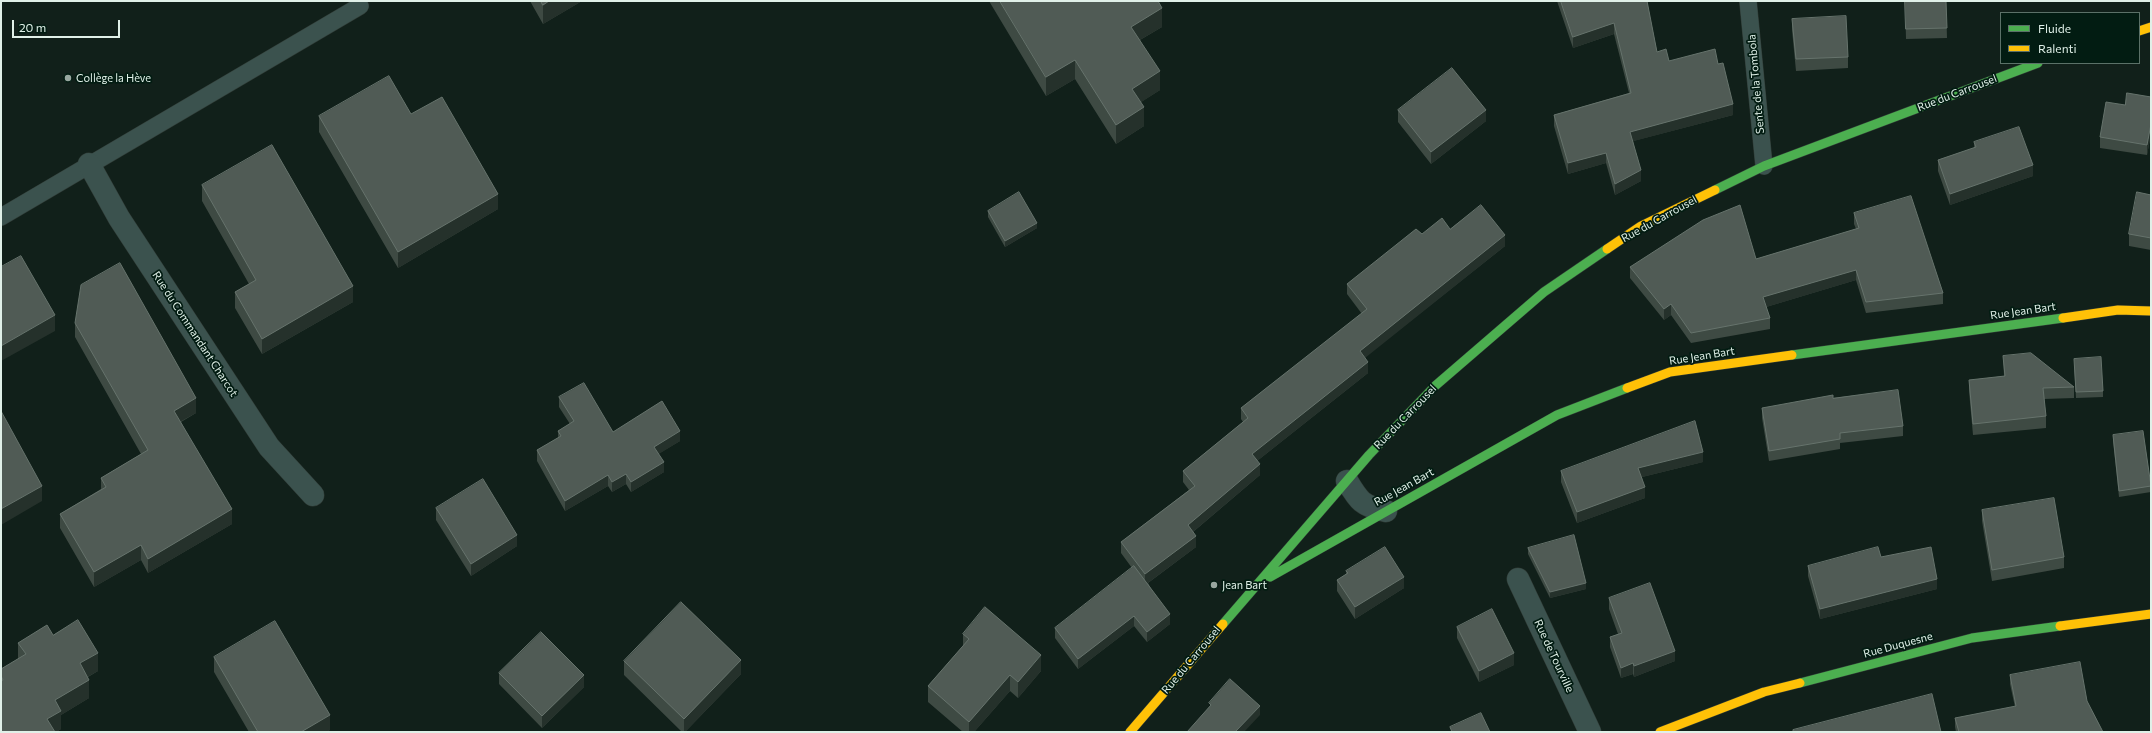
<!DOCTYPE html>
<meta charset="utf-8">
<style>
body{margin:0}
#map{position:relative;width:2152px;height:733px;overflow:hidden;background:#11201a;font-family:Commissioner,sans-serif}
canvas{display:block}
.frame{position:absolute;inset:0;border:2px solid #e0f0e8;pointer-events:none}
.legend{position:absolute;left:2000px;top:12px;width:140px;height:52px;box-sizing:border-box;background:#021c12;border:1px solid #5b7168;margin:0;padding:5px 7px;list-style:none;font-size:12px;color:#e0f0e8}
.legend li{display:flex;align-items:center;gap:8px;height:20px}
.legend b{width:20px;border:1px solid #5b7168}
.scale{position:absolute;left:12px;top:20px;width:108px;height:18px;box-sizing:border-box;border:2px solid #e0f0e8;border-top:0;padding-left:5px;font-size:12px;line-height:14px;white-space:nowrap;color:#e0f0e8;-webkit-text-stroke:3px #021c12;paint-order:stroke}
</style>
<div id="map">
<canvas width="2152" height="733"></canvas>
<div class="frame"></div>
<ul class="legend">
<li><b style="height:5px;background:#4caf50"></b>Fluide</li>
<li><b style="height:5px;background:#ffc107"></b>Ralenti</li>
</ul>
<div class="scale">20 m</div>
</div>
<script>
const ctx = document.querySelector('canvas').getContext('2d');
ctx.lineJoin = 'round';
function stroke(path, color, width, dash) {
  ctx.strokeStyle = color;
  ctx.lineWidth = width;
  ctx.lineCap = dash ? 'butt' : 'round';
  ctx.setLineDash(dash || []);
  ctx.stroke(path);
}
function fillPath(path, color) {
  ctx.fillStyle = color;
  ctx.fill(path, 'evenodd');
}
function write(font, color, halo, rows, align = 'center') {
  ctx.font = font + ' Commissioner,sans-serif';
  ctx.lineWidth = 3.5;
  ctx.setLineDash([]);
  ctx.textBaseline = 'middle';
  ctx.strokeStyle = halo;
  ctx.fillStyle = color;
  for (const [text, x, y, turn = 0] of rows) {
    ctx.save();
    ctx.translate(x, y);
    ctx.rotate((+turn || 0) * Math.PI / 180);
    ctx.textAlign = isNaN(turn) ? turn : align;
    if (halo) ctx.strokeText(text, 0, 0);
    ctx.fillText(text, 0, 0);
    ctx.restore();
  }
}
const lane = new Path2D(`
 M 1748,1 L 1764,166
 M 1,217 L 360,6`);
const street = new Path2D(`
 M 89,164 L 119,218 L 269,447 L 313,495
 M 1347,481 C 1359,501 1362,506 1386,511
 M 1518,579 L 1590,732`);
const fast = new Path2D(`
 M 1715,190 L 1764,166 L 2038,63
 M 1792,355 L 2063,318
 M 1270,577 L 1557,415 L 1627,388
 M 1223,624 L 1369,455 L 1435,386 L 1544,292 L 1607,249
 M 1800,683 L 1972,638 L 2060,626`);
const slow = new Path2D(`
 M 2139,31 L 2151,27
 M 1607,249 L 1641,226 L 1715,190
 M 2063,318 L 2118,310 L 2151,311
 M 1627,388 L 1670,372 L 1792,355
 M 2060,626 L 2151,614
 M 1130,732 L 1223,624
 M 1660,732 L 1764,692 L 1800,683`);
stroke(lane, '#303b36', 18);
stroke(street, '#303b36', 23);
stroke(fast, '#303b36', 10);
stroke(slow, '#303b36', 10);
stroke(lane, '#3b524e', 17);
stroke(street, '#3b524e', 22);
stroke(fast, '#4caf50', 9);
stroke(slow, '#ffc107', 9);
fillPath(new Path2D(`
 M 530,1 L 582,1 L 543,24 Z
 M 989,1 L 1158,1 L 1162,27 L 1140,40 L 1160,90 L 1141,102 L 1144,126 L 1116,144 L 1075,79 L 1046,96 Z
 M 1557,1 L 1647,1 L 1657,52 L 1669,61 L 1718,64 L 1733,115 L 1633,141 L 1641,181 L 1615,195 L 1606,163 L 1568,174 L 1554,126 L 1554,115 L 1629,93 L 1614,34 L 1573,48 Z
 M 1905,1 L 1946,1 L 1947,38 L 1906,39 Z
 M 1792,19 L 1848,57 L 1848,68 L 1796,71 L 1792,30 Z
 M 2151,97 L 2151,134 L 2147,155 L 2100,148 L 2100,137 L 2125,105 Z
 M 1398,110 L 1486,121 L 1431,164 L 1398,122 Z
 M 411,114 L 498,209 L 398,268 L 319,132 L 319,116 Z
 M 1974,142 L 2033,176 L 1950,205 L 1938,171 L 1938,160 L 1974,148 Z
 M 202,185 L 353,302 L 262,354 L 235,308 L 235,292 L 249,284 L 202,201 Z
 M 2151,195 L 2151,250 L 2129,246 L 2129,234 Z
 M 988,211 L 1037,228 L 1005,247 L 988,217 Z
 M 1854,213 L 1943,293 L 1943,304 L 1866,313 L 1856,280 L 1766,307 L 1770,318 L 1770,329 L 1691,343 L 1671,315 L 1664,320 L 1630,278 L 1630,267 L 1756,259 L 1856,229 L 1854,224 Z
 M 1450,229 L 1505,246 L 1365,357 L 1368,373 L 1257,461 L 1260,475 L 1193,532 L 1196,547 L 1148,583 L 1170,624 L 1147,642 L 1134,626 L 1078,669 L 1055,638 L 1055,628 L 1132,568 L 1121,553 L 1121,542 L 1189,490 L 1183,482 L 1183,471 L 1243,422 L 1241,419 L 1241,408 L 1362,314 L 1347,294 L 1347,284 Z
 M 75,323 L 196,413 L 181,422 L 232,524 L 148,573 L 141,560 L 94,587 L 60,528 L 60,514 L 101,489 L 101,478 L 141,454 L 75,337 Z
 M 2003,356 L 2074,387 L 2074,398 L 2044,399 L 2046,416 L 2046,428 L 1973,435 L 1969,391 L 1969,380 L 2004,376 Z
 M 2074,365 L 2103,391 L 2103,397 L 2076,398 Z
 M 559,397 L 613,432 L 680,441 L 658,454 L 664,472 L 631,492 L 626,484 L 612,492 L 608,486 L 565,511 L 537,461 L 537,450 L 558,438 L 558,431 L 570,424 L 559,407 Z
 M 1833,398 L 1903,426 L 1903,436 L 1840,443 L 1840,449 L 1769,461 L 1762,418 L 1762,408 Z
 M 2113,435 L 2151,486 L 2151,492 L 2119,497 L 2113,441 Z
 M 1703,462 L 1642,477 L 1645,498 L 1577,523 L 1561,482 L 1561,471 Z
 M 436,508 L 517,546 L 471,576 L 436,520 Z
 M 1982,510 L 2064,557 L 2064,568 L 1992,581 L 1982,521 Z
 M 1528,548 L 1586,589 L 1550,598 L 1528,554 Z
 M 1881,557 L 1937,589 L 1820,619 L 1808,576 L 1808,566 Z
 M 1346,571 L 1404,588 L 1355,619 L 1337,591 L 1337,580 L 1346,574 Z
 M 1609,598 L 1675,661 L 1634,677 L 1633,674 L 1621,678 L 1610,647 L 1610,637 L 1618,634 L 1609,609 Z
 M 1457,627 L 1514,665 L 1479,682 L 1457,638 Z
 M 963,634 L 1041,671 L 1018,698 L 1010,691 L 974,732 L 963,732 L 928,702 L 928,686 L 963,646 Z
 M 53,635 L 98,671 L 88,677 L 89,698 L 61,715 L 61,729 L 56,732 L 1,732 L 1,669 L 18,659 L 18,643 Z
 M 214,657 L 330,730 L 326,732 L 249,732 L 214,672 Z
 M 624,661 L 741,674 L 685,732 L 682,732 L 624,675 Z
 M 499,673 L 584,687 L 542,728 L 499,684 Z
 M 2010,675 L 2087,701 L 2103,732 L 1956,732 L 1955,727 L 1955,718 L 2015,707 L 2010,684 Z`), '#3e4a43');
fillPath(new Path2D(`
 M 549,1 L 582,1 L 543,24 L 543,5 Z
 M 1162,8 L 1162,27 L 1131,45 L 1131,27 Z
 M 1614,23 L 1614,34 L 1573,48 L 1573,37 Z
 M 1075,60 L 1075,79 L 1046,96 L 1046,77 Z
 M 1160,71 L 1160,90 L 1132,108 L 1132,89 Z
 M 1733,104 L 1733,115 L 1630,142 L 1630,132 Z
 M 1144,107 L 1144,126 L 1116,144 L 1116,125 Z
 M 1486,110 L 1486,121 L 1431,164 L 1431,152 Z
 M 2151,124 L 2151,134 L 2147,155 L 2147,145 Z
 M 1606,153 L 1606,163 L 1568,174 L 1568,163 Z
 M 2033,165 L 2033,176 L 1950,205 L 1950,194 Z
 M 1641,170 L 1641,181 L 1615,195 L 1615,184 Z
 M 498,194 L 498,209 L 398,268 L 398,252 Z
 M 1037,223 L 1037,228 L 1005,247 L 1005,241 Z
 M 1505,235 L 1505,246 L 1360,362 L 1360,351 Z
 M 1856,270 L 1856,280 L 1763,308 L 1763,297 Z
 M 353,286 L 353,302 L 262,354 L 262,339 Z
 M 1671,304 L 1671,315 L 1664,320 L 1664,309 Z
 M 55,315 L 55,331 L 1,361 L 1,346 Z
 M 1368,362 L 1368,373 L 1252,465 L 1252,454 Z
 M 196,398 L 196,413 L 174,425 L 174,411 Z
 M 680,431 L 680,441 L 654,457 L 654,447 Z
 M 1703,452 L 1703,462 L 1638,478 L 1638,468 Z
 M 664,462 L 664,472 L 631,492 L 631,482 Z
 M 1260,464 L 1260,475 L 1188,536 L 1188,525 Z
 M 626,474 L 626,484 L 612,492 L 612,482 Z
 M 608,475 L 608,486 L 565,511 L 565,501 Z
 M 42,486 L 42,501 L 1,525 L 1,509 Z
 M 1645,487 L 1645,498 L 1577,523 L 1577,512 Z
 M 232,509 L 232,524 L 148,573 L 148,559 Z
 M 517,535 L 517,546 L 471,576 L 471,564 Z
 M 1196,536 L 1196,547 L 1145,585 L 1145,574 Z
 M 141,545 L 141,560 L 94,587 L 94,572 Z
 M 1404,577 L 1404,588 L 1355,619 L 1355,607 Z
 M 1937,579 L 1937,589 L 1820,619 L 1820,609 Z
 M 1586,583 L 1586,589 L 1550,598 L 1550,592 Z
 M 1170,614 L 1170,624 L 1147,642 L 1147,632 Z
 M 1134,616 L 1134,626 L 1078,669 L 1078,659 Z
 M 1675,651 L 1675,661 L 1634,677 L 1634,666 Z
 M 98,653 L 98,671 L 80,681 L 80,663 Z
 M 1514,653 L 1514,665 L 1479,682 L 1479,671 Z
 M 1041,655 L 1041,671 L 1018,698 L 1018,682 Z
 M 741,660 L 741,674 L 685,732 L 684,732 L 684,719 Z
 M 1633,663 L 1633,674 L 1621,678 L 1621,668 Z
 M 584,675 L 584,687 L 542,728 L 542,716 Z
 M 1010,675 L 1010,691 L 974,732 L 969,732 L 969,722 Z
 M 89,680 L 89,698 L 61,715 L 61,729 L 56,732 L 47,732 L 47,719 L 55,700 Z
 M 1260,706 L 1260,715 L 1244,732 L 1235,732 Z
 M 330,715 L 330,730 L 326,732 L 301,732 Z`), '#25312b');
const building = new Path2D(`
 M 541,1 L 549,1 L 543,5 Z
 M 1000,1 L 1158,1 L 1162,8 L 1131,27 L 1160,71 L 1132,89 L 1144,107 L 1116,125 L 1075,60 L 1046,77 Z
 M 1561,1 L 1647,1 L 1657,52 L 1666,49 L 1669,61 L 1715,49 L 1718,64 L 1723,63 L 1733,104 L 1630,132 L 1641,170 L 1615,184 L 1606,153 L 1568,163 L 1554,115 L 1631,93 L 1614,23 L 1573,37 Z
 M 1905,1 L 1946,1 L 1947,28 L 1906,29 Z
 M 1846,16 L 1848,57 L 1796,59 L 1792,19 Z
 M 1452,68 L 1486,110 L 1431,152 L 1398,110 Z
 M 389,76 L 411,114 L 442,97 L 498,194 L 398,252 L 319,116 Z
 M 2127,93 L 2151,97 L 2151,124 L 2147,145 L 2100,137 L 2106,102 L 2125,105 Z
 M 2019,127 L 2033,165 L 1950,194 L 1938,160 L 1976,147 L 1974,142 Z
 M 272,145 L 353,286 L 262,339 L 235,292 L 256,280 L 202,185 Z
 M 1019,192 L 1037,223 L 1005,241 L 988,211 Z
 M 2137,192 L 2151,195 L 2151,238 L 2129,234 Z
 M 1911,196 L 1943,293 L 1866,302 L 1856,270 L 1763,297 L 1770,318 L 1691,333 L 1671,304 L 1664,309 L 1630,267 L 1703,220 L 1740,205 L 1756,259 L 1859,228 L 1854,213 Z
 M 1481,205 L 1505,235 L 1360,351 L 1368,362 L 1252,454 L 1260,464 L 1188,525 L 1196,536 L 1145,574 L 1121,542 L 1195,486 L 1183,471 L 1248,418 L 1241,408 L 1367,309 L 1347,284 L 1416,229 L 1422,234 L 1442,218 L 1450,229 Z
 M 21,256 L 55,315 L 1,346 L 1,267 Z
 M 120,263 L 196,398 L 174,411 L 232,509 L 148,559 L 141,545 L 94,572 L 60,514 L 106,487 L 101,478 L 148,450 L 75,323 L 81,285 Z
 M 2031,353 L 2074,387 L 2043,388 L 2046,416 L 1973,424 L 1969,380 L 2005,376 L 2003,356 Z
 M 2101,357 L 2103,391 L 2076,392 L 2074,359 Z
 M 584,383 L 613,432 L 662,401 L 680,431 L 654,447 L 664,462 L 631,482 L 626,474 L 612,482 L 608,475 L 565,501 L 537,450 L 561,436 L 558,431 L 574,421 L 559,397 Z
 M 1898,390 L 1903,426 L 1840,433 L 1840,439 L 1769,451 L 1762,408 L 1833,395 L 1833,398 Z
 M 1,411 L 42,486 L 1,509 Z
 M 1695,421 L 1703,452 L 1638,468 L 1645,487 L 1577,512 L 1561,471 Z
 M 2143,431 L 2151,486 L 2119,491 L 2113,435 Z
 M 483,479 L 517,535 L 471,564 L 436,508 Z
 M 2054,498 L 2064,557 L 1992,570 L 1982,510 Z
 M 1574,535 L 1586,583 L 1550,592 L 1528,548 Z
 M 1385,547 L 1404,577 L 1355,607 L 1337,580 L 1348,573 L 1346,571 Z
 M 1878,547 L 1881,557 L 1931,547 L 1937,579 L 1820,609 L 1808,566 Z
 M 1134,566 L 1170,614 L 1147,632 L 1134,616 L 1078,659 L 1055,628 Z
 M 1650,583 L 1675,651 L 1634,666 L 1633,663 L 1621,668 L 1610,637 L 1622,633 L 1609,598 Z
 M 681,602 L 741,660 L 684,719 L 624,661 Z
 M 985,607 L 1041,655 L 1018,682 L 1010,675 L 969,722 L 928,686 L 969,639 L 963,634 Z
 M 1492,609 L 1514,653 L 1479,671 L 1457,627 Z
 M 78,620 L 98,653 L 80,663 L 89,680 L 55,700 L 61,711 L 47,719 L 55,732 L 1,732 L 1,681 L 3,680 L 1,676 L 1,669 L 26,654 L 18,643 L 47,625 L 53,635 Z
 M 275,621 L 330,715 L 301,732 L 258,732 L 214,657 Z
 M 541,632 L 584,675 L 542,716 L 499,673 Z
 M 2080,662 L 2087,701 L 2103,732 L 1959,732 L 1955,718 L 2016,706 L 2010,675 Z
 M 1230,679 L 1260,706 L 1235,732 L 1187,732 L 1211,705 L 1209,703 Z
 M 1932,694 L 1941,732 L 1793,732 L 1793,730 Z
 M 1481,713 L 1490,732 L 1452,732 L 1450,727 Z`);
fillPath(building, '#505b55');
stroke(building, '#66736c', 1);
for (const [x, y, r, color] of [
 [68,78,4,"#98a7a0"],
 [1214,585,4,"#98a7a0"]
]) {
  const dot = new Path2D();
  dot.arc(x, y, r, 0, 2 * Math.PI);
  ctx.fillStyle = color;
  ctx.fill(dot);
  stroke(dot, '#021c12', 1.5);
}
write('11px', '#e0f0e8', '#021c12', [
 ["Collège la Hève",76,78],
 ["Jean Bart",1222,585]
], 'left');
write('11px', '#e0f0e8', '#021c12', [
 ["Sente de la Tombola",1756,84,-95],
 ["Rue du Carrousel",1957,93,-21],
 ["Rue du Carrousel",1659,219,-29],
 ["Rue Jean Bart",2023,311,-8],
 ["Rue du Commandant Charcot",195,334,57],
 ["Rue Jean Bart",1702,356,-9],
 ["Rue du Carrousel",1405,417,-46],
 ["Rue Jean Bart",1404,487,-29],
 ["Rue Duquesne",1898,645,-15],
 ["Rue de Tourville",1554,656,65],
 ["Rue du Carrousel",1191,660,-50]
]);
</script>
